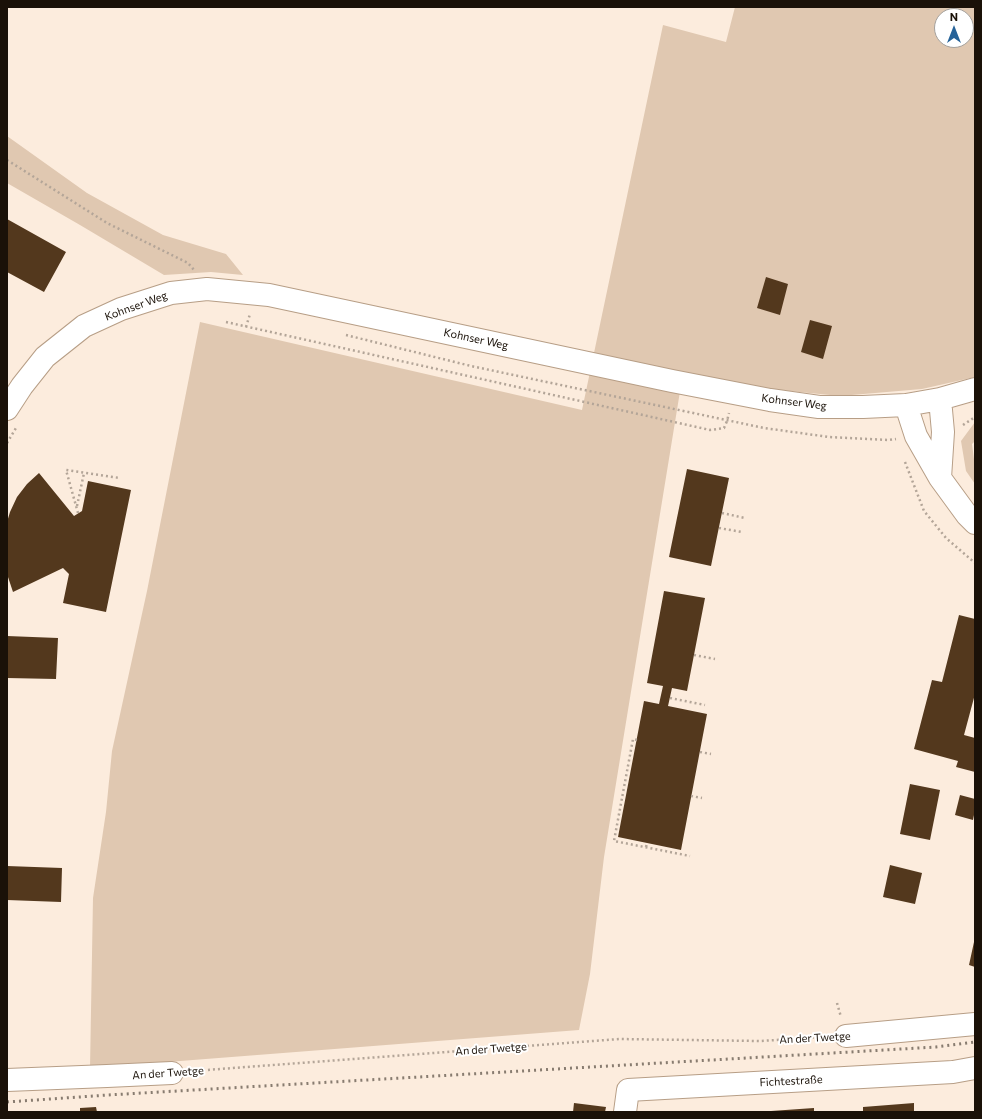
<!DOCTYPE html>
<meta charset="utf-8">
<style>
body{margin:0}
#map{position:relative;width:982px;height:1119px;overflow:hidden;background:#fcecdd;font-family:Commissioner,sans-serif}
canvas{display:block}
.frame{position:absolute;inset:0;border:8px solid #1a1108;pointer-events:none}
.north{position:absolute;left:934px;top:8px;width:40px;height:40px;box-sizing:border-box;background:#fff;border:1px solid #a3a09c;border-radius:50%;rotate:0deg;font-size:11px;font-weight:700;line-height:16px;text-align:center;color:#1a1108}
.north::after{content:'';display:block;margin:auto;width:14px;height:18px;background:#266399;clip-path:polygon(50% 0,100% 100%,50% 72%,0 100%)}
</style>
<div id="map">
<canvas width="982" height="1119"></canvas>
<div class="frame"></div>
<div class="north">N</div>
</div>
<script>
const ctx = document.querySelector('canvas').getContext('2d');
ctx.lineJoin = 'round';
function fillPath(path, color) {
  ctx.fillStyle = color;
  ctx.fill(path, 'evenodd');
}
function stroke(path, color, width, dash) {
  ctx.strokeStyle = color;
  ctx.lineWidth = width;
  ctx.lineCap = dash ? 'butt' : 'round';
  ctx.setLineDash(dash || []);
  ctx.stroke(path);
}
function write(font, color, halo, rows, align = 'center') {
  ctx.font = font + ' Commissioner,sans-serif';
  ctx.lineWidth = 4;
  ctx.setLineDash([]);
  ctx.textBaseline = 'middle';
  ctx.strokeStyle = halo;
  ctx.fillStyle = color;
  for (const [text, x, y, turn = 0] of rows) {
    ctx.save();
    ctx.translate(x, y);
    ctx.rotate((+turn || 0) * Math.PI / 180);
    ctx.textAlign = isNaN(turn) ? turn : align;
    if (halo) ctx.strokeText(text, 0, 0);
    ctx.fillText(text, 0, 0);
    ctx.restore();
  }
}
fillPath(new Path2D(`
 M 735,7 L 975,7 L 975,377 L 922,389 L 840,396 L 779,390 L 683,373 L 604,857 L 590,974 L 579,1030 L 90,1068 L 93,898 L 106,812 L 112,751 L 147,591 L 200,322 L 582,410 L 663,25 L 726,42 ZM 942,16 L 966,16 L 966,40 L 942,40 Z
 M 7,136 L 87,193 L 163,235 L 226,254 L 243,275 L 211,272 L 164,275 L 80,225 L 7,183 Z
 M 975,422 L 975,441 L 972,444 L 975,467 L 975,484 L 966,471 L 961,441 Z`), '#e0c8b1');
fillPath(new Path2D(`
 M 7,219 L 66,252 L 44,292 L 7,272 Z
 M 766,277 L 788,284 L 780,315 L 757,308 Z
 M 810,320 L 832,326 L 823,359 L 801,352 Z
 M 687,469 L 729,478 L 711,566 L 669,557 Z
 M 39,473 L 74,516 L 82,511 L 88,481 L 131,490 L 106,612 L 63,603 L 69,574 L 63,568 L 13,592 L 7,574 L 7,522 L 10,512 L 17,497 L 27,484 Z
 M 664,591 L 705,598 L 687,691 L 672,688 L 668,706 L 707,714 L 681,850 L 618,837 L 644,701 L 659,704 L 663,686 L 647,683 Z
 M 959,615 L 975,619 L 975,694 L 964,735 L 975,738 L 975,772 L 956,767 L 958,761 L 914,749 L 932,680 L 942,682 Z
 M 7,636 L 58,638 L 56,679 L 7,678 Z
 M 910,784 L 940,790 L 930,840 L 900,834 Z
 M 960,795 L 975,799 L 975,810 L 973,820 L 955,815 Z
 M 890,865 L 922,873 L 915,904 L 883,897 Z
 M 7,866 L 62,868 L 61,902 L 7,900 Z
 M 974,942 L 975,942 L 975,967 L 969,965 Z
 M 574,1103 L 606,1107 L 605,1112 L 573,1112 Z
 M 914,1103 L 914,1112 L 863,1112 L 863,1107 Z
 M 96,1107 L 97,1112 L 80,1112 L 80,1108 Z
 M 814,1108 L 814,1112 L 771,1112 L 771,1111 Z`), '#53381d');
const minor = new Path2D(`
 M 906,405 L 916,436 L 940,478 L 967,515 L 975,523
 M 7,409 L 22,386 L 45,357 L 84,326 L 121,309 L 171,293 L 207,289 L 269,295 L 672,381 L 770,400 L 819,407 L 863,407 L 906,405 L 940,399 L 975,389
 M 940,478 L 943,432 L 940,399
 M 846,1036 L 975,1024
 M 7,1080 L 107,1076 L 172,1073
 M 625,1112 L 628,1090 L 953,1072 L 975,1068`);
stroke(minor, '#b79e86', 24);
stroke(new Path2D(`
 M 7,160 L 107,223 L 188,263 L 194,270
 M 226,322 L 710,430 L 724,428 L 727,421 L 729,413
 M 246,327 L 250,314
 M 346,335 L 471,366 L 764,428 L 829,437 L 889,440 L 896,439
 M 963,425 L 975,417
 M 7,443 L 16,428
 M 905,462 L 924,511 L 946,538 L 975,563
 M 77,506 L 84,473
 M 78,513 L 66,470 L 120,478
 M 722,513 L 745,518
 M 719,528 L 742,532
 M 694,655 L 715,659
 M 670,698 L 705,705
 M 637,740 L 633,739 L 614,841 L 690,856
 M 700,752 L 711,754
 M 691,796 L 702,798
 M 646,847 L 647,843
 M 837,1003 L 841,1017
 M 193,1071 L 620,1039 L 760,1041 L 826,1037`), '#b3a598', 2.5, [2, 3]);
stroke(minor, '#fff', 22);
stroke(new Path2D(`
 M 7,1102 L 108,1095 L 936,1047 L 975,1042`), '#887c70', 3, [2, 4]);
write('11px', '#1a1108', '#fff', [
 ["Kohnser Weg",136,306,-20],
 ["Kohnser Weg",476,339,12],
 ["Kohnser Weg",794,402,7],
 ["An der Twetge",815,1038,-3],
 ["An der Twetge",491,1049,-4],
 ["An der Twetge",168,1073,-4],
 ["Fichtestraße",791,1081,-3]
]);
</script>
